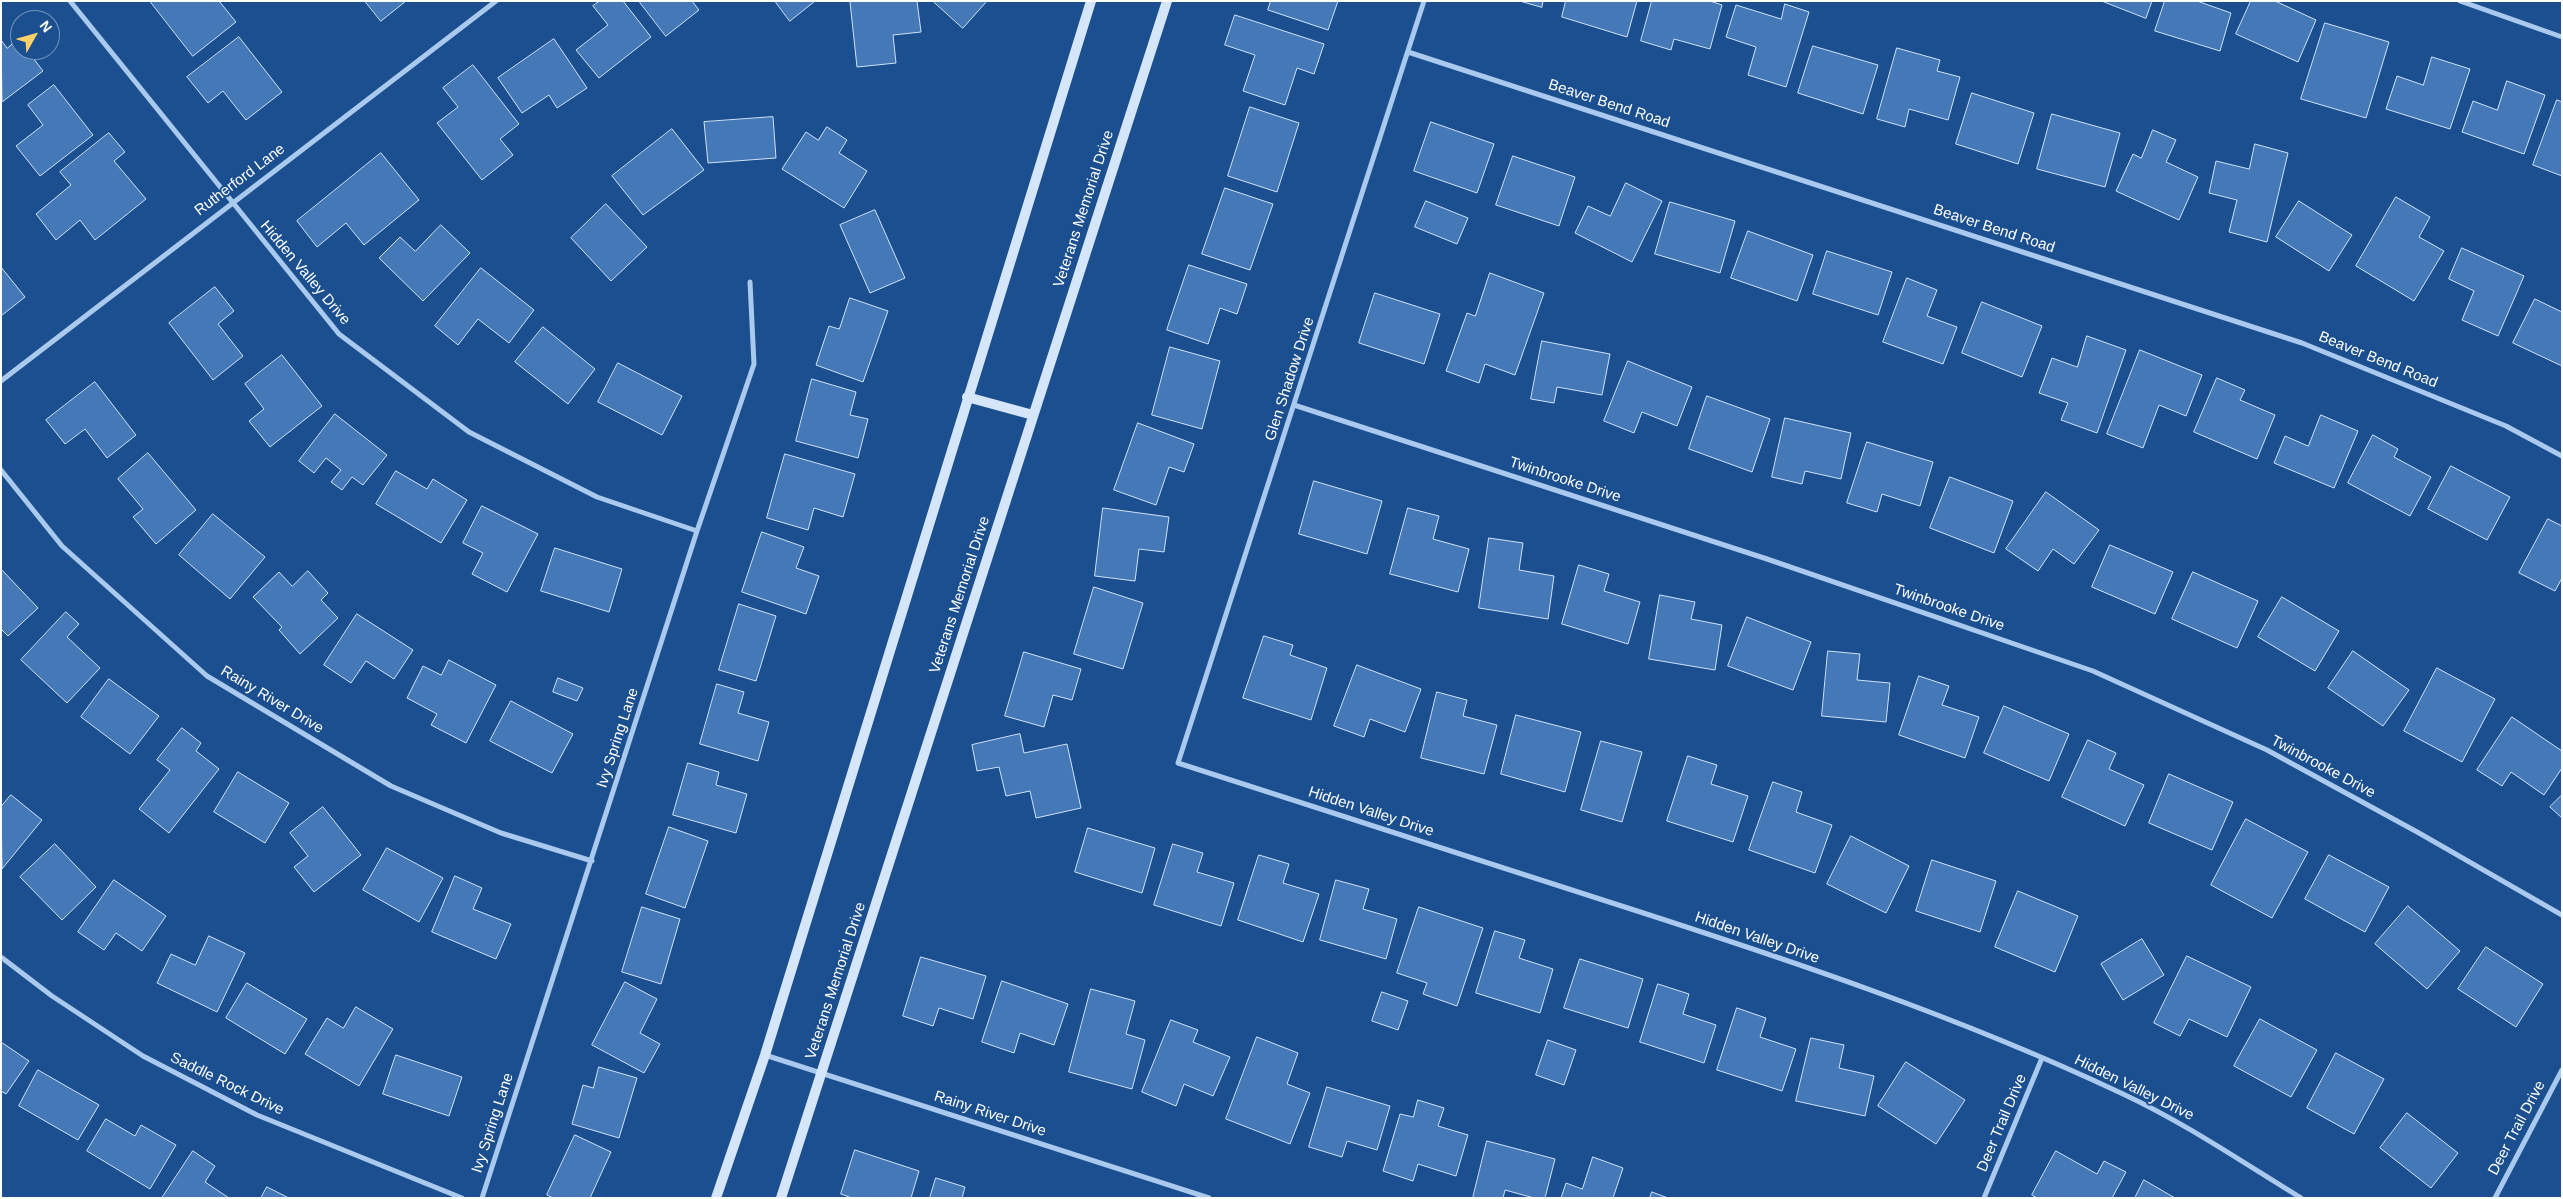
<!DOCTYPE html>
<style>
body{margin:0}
#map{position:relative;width:2563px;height:1199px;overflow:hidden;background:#1b4f8f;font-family:Helvetica,sans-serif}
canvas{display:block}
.frame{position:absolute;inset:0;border:2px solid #fff;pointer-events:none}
.north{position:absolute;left:10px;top:10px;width:50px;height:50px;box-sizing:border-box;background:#1b4f8f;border:1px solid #7695bc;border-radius:50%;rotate:52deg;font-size:14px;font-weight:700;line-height:20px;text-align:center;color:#fff}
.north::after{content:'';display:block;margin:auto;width:18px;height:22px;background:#ffd166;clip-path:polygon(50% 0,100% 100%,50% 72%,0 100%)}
</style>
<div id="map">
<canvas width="2563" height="1199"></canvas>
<div class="frame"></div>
<div class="north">N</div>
</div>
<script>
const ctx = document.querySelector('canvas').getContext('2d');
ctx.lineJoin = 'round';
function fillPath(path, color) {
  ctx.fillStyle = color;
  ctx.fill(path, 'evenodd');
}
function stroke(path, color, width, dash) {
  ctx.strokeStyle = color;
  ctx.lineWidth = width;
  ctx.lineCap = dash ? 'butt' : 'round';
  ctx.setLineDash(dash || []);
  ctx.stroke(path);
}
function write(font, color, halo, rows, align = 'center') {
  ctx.font = font + ' Helvetica,sans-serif';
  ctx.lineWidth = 4;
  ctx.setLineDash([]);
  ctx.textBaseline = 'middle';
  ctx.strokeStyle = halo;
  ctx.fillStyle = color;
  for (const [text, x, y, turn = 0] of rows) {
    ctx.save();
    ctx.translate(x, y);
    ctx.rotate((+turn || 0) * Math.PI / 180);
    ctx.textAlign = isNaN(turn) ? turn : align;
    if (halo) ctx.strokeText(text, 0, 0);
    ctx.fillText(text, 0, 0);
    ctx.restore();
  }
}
const building = new Path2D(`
 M 150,1 L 219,1 L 236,22 L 193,56 Z
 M 365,1 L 406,1 L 381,21 Z
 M 600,1 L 623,1 L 651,37 L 599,78 L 576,50 L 608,25 L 593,6 Z
 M 639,1 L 692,1 L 699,10 L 666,36 Z
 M 775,1 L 815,1 L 790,21 Z
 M 917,1 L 921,32 L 893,35 L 896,63 L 857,67 L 850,2 Z
 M 933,1 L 987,1 L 963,28 Z
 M 1271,1 L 1338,1 L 1328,30 L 1268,10 Z
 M 1520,1 L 1543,1 L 1542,7 Z
 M 1566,1 L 1637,1 L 1627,37 L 1562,17 Z
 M 1652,1 L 1710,1 L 1722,5 L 1710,49 L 1674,39 L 1671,50 L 1641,41 Z
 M 2102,1 L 2152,1 L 2146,18 Z
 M 2165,1 L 2197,1 L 2231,13 L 2220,51 L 2155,31 Z
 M 2251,1 L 2275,1 L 2316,20 L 2298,62 L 2236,34 Z
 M 1785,4 L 1809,12 L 1786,87 L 1748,75 L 1756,47 L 1726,37 L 1736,5 L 1781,19 Z
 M 1235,15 L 1324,44 L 1314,74 L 1297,68 L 1285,105 L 1243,91 L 1255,55 L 1225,45 Z
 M 2325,23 L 2389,42 L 2366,118 L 2301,99 Z
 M 239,37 L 282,92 L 246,120 L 223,91 L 208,103 L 187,77 Z
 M 18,39 L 20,50 L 27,50 L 43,71 L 2,102 L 1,40 L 7,48 Z
 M 554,39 L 587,88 L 557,108 L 549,95 L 522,113 L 498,78 Z
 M 1813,46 L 1878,65 L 1863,114 L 1798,93 Z
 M 1897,48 L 1940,60 L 1937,71 L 1960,77 L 1948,120 L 1909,109 L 1905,127 L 1877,119 Z
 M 2432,57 L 2470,69 L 2450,129 L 2386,109 L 2397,76 L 2423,85 Z
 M 473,65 L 519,124 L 500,139 L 513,155 L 482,180 L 437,123 L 458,107 L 443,88 Z
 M 2507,81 L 2545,95 L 2524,154 L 2462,132 L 2473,101 L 2497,110 Z
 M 54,85 L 93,135 L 40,176 L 16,146 L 43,125 L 28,105 Z
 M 1972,93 L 2034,113 L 2018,164 L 1956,144 Z
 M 2557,100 L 2562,102 L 2562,176 L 2533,165 Z
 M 1250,107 L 1299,123 L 1277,192 L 1228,176 Z
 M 2052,114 L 2120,133 L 2105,187 L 2037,169 Z
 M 773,117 L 776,158 L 708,163 L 704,122 Z
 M 1431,122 L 1494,144 L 1477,193 L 1414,171 Z
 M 827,127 L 847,140 L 839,153 L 867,171 L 844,208 L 782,169 L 806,132 L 818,140 Z
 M 672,129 L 704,170 L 643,215 L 612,176 Z
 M 2153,130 L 2176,140 L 2166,162 L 2198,177 L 2179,220 L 2116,191 L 2133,154 L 2141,158 Z
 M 109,133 L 125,152 L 114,161 L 146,199 L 95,240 L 80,220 L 56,240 L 36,214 L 71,185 L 60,172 Z
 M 2255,144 L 2288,153 L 2267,242 L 2229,232 L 2237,200 L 2209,193 L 2216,161 L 2249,169 Z
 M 381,153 L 419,200 L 364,245 L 346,223 L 317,247 L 297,221 Z
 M 1513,156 L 1575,177 L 1559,226 L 1496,205 Z
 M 1626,183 L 1662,201 L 1632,262 L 1575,233 L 1588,206 L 1610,216 Z
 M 1225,188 L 1273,204 L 1250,270 L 1202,254 Z
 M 2396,197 L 2430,217 L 2419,237 L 2444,251 L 2414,301 L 2356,266 Z
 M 1426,201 L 1468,218 L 1457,244 L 1415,227 Z
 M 2299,201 L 2352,235 L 2329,271 L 2276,237 Z
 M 1670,202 L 1735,221 L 1720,273 L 1655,254 Z
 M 606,204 L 647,247 L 611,281 L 571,238 Z
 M 875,210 L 905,278 L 870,293 L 840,225 Z
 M 441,225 L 470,253 L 423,301 L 379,258 L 400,237 L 415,251 Z
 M 1748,231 L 1813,255 L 1797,301 L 1731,278 Z
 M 2462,248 L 2524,276 L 2498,336 L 2462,320 L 2474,291 L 2449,279 Z
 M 1827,251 L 1892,272 L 1878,315 L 1813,294 Z
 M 1189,265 L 1247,284 L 1237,314 L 1220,308 L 1208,344 L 1167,330 Z
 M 1,267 L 25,297 L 1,316 Z
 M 481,268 L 534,310 L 509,343 L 478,319 L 458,345 L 435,326 Z
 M 1490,273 L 1544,293 L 1515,375 L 1485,364 L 1479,383 L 1446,371 L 1467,313 L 1475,316 Z
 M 1907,278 L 1937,290 L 1927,316 L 1957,327 L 1943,364 L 1883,342 Z
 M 215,287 L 234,311 L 218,324 L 243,356 L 213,380 L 169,323 Z
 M 1375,293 L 1440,314 L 1424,364 L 1359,343 Z
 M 850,298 L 888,311 L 863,382 L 816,365 L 829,326 L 839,329 Z
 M 2535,299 L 2562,312 L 2562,366 L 2513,343 Z
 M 1982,302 L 2042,326 L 2022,377 L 1962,353 Z
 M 543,327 L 595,369 L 568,404 L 515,362 Z
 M 2087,336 L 2126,350 L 2097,433 L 2061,420 L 2068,403 L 2039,393 L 2052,358 L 2077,367 Z
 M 1542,341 L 1610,354 L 1602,395 L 1557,387 L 1554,403 L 1531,399 Z
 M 1170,347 L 1220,361 L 1202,429 L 1152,415 Z
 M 2140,350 L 2202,375 L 2186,416 L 2159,405 L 2143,448 L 2107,434 Z
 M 282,355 L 322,406 L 270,447 L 249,421 L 264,409 L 245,384 Z
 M 1628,361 L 1692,387 L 1677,426 L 1642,412 L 1634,433 L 1604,421 Z
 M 618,363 L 682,396 L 662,435 L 598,402 Z
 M 2217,378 L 2245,390 L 2240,400 L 2275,415 L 2257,459 L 2194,432 Z
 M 812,379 L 856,392 L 850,415 L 868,419 L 858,458 L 796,441 Z
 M 95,382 L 136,435 L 107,458 L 85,429 L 65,444 L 46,420 Z
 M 1707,396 L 1770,419 L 1752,472 L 1689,449 Z
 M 335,414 L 387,455 L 363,485 L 352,477 L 342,490 L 331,482 L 341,470 L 326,458 L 314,473 L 299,461 Z
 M 2321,415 L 2358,431 L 2334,488 L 2274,463 L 2285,436 L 2308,446 Z
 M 1785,418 L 1851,433 L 1841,479 L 1805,471 L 1802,484 L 1772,477 Z
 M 1138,423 L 1194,444 L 1184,472 L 1169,467 L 1156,505 L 1114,490 Z
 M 2373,435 L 2398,449 L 2394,457 L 2431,477 L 2410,516 L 2348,483 Z
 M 1867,442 L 1933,462 L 1920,506 L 1882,494 L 1877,512 L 1847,503 Z
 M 148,453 L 196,510 L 156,544 L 133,517 L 143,509 L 118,479 Z
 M 785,454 L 855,474 L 843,517 L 814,508 L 808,530 L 767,518 Z
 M 2451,466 L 2510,497 L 2487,540 L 2428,509 Z
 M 396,471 L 427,489 L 433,479 L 467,500 L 441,543 L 376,504 Z
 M 1950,477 L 2013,501 L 1994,553 L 1930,528 Z
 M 1314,481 L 1382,501 L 1367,554 L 1299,534 Z
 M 2046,492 L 2099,530 L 2074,564 L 2053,549 L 2038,571 L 2006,549 Z
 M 482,506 L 538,534 L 507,592 L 472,574 L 483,553 L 463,543 Z
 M 1103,508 L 1169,517 L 1164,552 L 1139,549 L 1135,581 L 1095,576 Z
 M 1408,508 L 1439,516 L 1433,539 L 1469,549 L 1458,592 L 1390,574 Z
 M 213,514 L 265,557 L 230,599 L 179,555 Z
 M 2548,519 L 2562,526 L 2562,578 L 2555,591 L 2519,573 Z
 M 762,532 L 804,547 L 796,568 L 819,576 L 806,614 L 742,592 Z
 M 1489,538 L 1523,543 L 1519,570 L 1554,576 L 1548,619 L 1479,608 Z
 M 2110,545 L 2173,572 L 2155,614 L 2092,587 Z
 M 555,548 L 622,569 L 609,612 L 541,591 Z
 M 1579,565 L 1609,574 L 1604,591 L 1640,602 L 1628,644 L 1562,624 Z
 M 1,569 L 38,608 L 8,636 L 1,629 Z
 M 308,571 L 328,593 L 321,600 L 338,618 L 300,654 L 279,630 L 282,627 L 253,597 L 279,572 L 292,586 Z
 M 2193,572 L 2258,601 L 2237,648 L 2172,619 Z
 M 1094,587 L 1143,603 L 1123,669 L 1074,654 Z
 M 1660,595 L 1695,602 L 1691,619 L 1722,625 L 1715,670 L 1649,659 Z
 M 2282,597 L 2339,631 L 2315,671 L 2258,637 Z
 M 739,604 L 776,616 L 756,681 L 719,670 Z
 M 66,612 L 79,624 L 67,637 L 100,668 L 67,703 L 21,660 Z
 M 357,614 L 413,650 L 394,679 L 366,661 L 351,683 L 324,665 Z
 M 1747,617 L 1811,642 L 1793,690 L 1728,666 Z
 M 1264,636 L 1293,645 L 1290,655 L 1327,668 L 1311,720 L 1243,698 Z
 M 1828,651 L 1860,654 L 1857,680 L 1890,683 L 1886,722 L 1822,716 Z
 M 2353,651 L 2409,690 L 2383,726 L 2328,688 Z
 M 1024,652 L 1081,669 L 1072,700 L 1053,695 L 1044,727 L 1005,716 Z
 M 449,660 L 496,685 L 466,743 L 431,725 L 437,714 L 407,698 L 423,666 L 441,675 Z
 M 1357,665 L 1421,689 L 1405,732 L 1370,719 L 1364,737 L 1334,726 Z
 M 2437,668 L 2495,699 L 2462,762 L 2404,731 Z
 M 1919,676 L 1949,686 L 1942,705 L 1979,717 L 1965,758 L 1899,735 Z
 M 558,678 L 583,688 L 577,701 L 553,692 Z
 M 109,679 L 159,716 L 130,754 L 81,717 Z
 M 717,684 L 744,692 L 738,713 L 769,722 L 758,761 L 700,744 Z
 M 1437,692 L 1467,700 L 1463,716 L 1497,725 L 1484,774 L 1421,758 Z
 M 511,701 L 573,734 L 552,773 L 490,741 Z
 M 2004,706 L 2069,734 L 2049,781 L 1984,753 Z
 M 1516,715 L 1581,732 L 1565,792 L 1501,774 Z
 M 2512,717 L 2562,751 L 2562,768 L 2544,795 L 2511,772 L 2502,786 L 2477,770 Z
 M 182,728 L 201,743 L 196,751 L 219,769 L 169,833 L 139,809 L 170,770 L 157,760 Z
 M 1020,734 L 1024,753 L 1067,744 L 1081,808 L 1036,818 L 1030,791 L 1006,796 L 999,767 L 977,771 L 972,745 Z
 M 2088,740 L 2116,753 L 2109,769 L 2144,785 L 2125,826 L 2062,797 Z
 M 1601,741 L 1642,752 L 1622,822 L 1581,810 Z
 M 1688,756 L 1717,765 L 1711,784 L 1748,796 L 1733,842 L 1667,821 Z
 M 688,763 L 719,772 L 716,785 L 747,794 L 736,833 L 673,815 Z
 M 238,772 L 289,803 L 265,843 L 214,812 Z
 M 2169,774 L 2233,802 L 2212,850 L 2149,823 Z
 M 1773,782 L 1802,792 L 1796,812 L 1832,825 L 1815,873 L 1749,850 Z
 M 11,795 L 42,820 L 2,869 L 1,807 Z
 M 2562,795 L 2562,818 L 2550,807 Z
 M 323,807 L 361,855 L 314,892 L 294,867 L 308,856 L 290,833 Z
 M 2246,819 L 2308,852 L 2272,918 L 2211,885 Z
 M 669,827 L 708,841 L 685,908 L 646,894 Z
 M 1088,828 L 1155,848 L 1142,893 L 1075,872 Z
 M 1851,836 L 1909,866 L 1886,913 L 1827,884 Z
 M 55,844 L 96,887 L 62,920 L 20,877 Z
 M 1173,844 L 1203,853 L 1197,872 L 1234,883 L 1221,926 L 1154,905 Z
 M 387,848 L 443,878 L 419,922 L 363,890 Z
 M 1259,855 L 1289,864 L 1283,883 L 1319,894 L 1303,942 L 1238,920 Z
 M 2329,855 L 2389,887 L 2365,932 L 2305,899 Z
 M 1932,860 L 1996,881 L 1980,932 L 1916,911 Z
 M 455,876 L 482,888 L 473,909 L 511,924 L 496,959 L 432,932 Z
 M 114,880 L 166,916 L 142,951 L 116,933 L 104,950 L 78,932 Z
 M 1336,880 L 1369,889 L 1363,909 L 1397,919 L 1386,959 L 1320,940 Z
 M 2018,891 L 2078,916 L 2055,972 L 1995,947 Z
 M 2408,906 L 2460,951 L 2427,989 L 2375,944 Z
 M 642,907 L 680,919 L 661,984 L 622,972 Z
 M 1419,907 L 1483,928 L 1457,1006 L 1423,994 L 1427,983 L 1397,973 Z
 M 1495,931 L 1525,940 L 1519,958 L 1553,969 L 1540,1013 L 1476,993 Z
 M 209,936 L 245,953 L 217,1012 L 157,983 L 171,954 L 195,965 Z
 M 2142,939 L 2164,975 L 2123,1000 L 2101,964 Z
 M 2486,947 L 2543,984 L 2516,1027 L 2458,989 Z
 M 2187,956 L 2251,987 L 2227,1037 L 2189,1019 L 2180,1036 L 2154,1023 Z
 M 921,957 L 986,976 L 973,1019 L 939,1008 L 933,1026 L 903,1016 Z
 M 1580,959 L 1643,979 L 1628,1028 L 1564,1008 Z
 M 1002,981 L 1068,1004 L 1054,1045 L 1020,1033 L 1014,1053 L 982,1042 Z
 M 625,982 L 657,999 L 640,1033 L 660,1044 L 644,1073 L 592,1045 Z
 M 247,983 L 307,1019 L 285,1054 L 226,1018 Z
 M 1658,984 L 1689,994 L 1683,1014 L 1716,1025 L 1704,1063 L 1640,1042 Z
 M 1091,989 L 1135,1001 L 1126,1034 L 1145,1040 L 1132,1089 L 1069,1072 Z
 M 1382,992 L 1408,1001 L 1398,1030 L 1372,1021 Z
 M 356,1007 L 393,1029 L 359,1086 L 305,1054 L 327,1018 L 343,1028 Z
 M 1737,1008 L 1766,1018 L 1760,1037 L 1796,1049 L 1782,1091 L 1717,1070 Z
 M 2260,1019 L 2317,1050 L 2291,1097 L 2234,1066 Z
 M 1171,1020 L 1198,1030 L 1193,1042 L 1230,1057 L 1213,1096 L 1184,1084 L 1176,1106 L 1142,1092 Z
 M 1257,1037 L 1298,1053 L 1287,1084 L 1310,1093 L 1290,1144 L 1226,1119 Z
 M 1811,1038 L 1844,1045 L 1839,1068 L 1874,1076 L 1865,1116 L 1796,1101 Z
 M 1548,1040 L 1576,1050 L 1564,1085 L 1536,1075 Z
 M 1,1042 L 29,1061 L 6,1094 L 1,1091 Z
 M 2336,1053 L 2384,1079 L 2354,1134 L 2307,1108 Z
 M 396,1055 L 462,1077 L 449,1116 L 383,1094 Z
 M 1906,1062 L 1965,1100 L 1936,1144 L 1878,1106 Z
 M 599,1067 L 637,1078 L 619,1138 L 572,1124 L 583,1085 L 593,1088 Z
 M 38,1070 L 99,1105 L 78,1140 L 19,1106 Z
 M 1327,1087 L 1390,1106 L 1377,1150 L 1347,1141 L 1342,1157 L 1309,1147 Z
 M 1418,1100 L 1444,1108 L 1438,1126 L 1468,1135 L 1456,1176 L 1418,1164 L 1413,1181 L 1383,1171 L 1400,1114 L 1413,1117 Z
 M 2407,1113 L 2458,1153 L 2431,1188 L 2380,1148 Z
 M 106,1119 L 135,1136 L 141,1125 L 176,1145 L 150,1189 L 87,1151 Z
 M 575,1135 L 611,1152 L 590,1198 L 553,1198 L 547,1195 Z
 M 1487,1141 L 1555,1159 L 1545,1198 L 1534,1198 L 1505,1190 L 1503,1198 L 1473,1198 Z
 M 855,1150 L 919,1171 L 911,1198 L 852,1198 L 841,1194 Z
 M 193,1151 L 215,1166 L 205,1182 L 229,1198 L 162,1198 Z
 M 2056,1151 L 2097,1174 L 2104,1161 L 2126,1172 L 2112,1198 L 2037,1198 L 2032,1195 Z
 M 1593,1157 L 1623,1168 L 1613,1198 L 1561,1198 L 1566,1183 L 1582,1189 Z
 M 936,1178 L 965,1187 L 962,1198 L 930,1198 Z
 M 2144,1180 L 2175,1198 L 2135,1198 Z
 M 267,1187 L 289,1198 L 261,1198 Z
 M 1652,1192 L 1668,1198 L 1650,1198 Z`);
fillPath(building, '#4478b7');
stroke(building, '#cfe3fa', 1);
stroke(new Path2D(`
 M 70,1 L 339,334 L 469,432 L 597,497 L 697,531
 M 1424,1 L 1178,763 C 1321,809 1463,855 1606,901 C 1781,957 1956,1015 2123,1094 C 2185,1123 2242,1162 2301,1198
 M 2460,1 L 2562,37
 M 1408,52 L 2302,343 L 2506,426 L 2562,456
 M 1,381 L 496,1
 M 1294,405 L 1767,559 L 2093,671 L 2267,750 L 2419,833 L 2562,915
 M 1,470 L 62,546 L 207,676 L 391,786 L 501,833 L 592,861
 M 1,957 L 52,996 L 143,1056 L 257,1115 L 462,1198
 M 765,1055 L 1209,1198
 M 482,1198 L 697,531 L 754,364 L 750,282
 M 1984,1198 L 2042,1058
 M 2495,1198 L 2562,1070`), '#a9c9ee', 5);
stroke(new Path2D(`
 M 967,397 L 1033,415
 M 716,1198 L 765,1055 L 1091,1
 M 781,1198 L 1167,1`), '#d6e6fa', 10);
write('15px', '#fff', '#1b4f8f', [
 ["Beaver Bend Road",1609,104,18],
 ["Rutherford Lane",240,180,-37],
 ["Veterans Memorial Drive",1084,209,-72],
 ["Beaver Bend Road",1994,229,18],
 ["Hidden Valley Drive",305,273,50],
 ["Beaver Bend Road",2378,360,22],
 ["Glen Shadow Drive",1290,379,-72],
 ["Twinbrooke Drive",1565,480,18],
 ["Veterans Memorial Drive",960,595,-72],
 ["Twinbrooke Drive",1949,608,19],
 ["Rainy River Drive",272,700,31],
 ["Ivy Spring Lane",618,738,-72],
 ["Twinbrooke Drive",2323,767,28],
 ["Hidden Valley Drive",1371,812,18],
 ["Hidden Valley Drive",1757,938,19],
 ["Veterans Memorial Drive",836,981,-72],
 ["Saddle Rock Drive",227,1084,26],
 ["Hidden Valley Drive",2134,1088,26],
 ["Rainy River Drive",990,1114,18],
 ["Ivy Spring Lane",493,1123,-72],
 ["Deer Trail Drive",2002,1123,-67],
 ["Deer Trail Drive",2517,1128,-62]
]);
</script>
